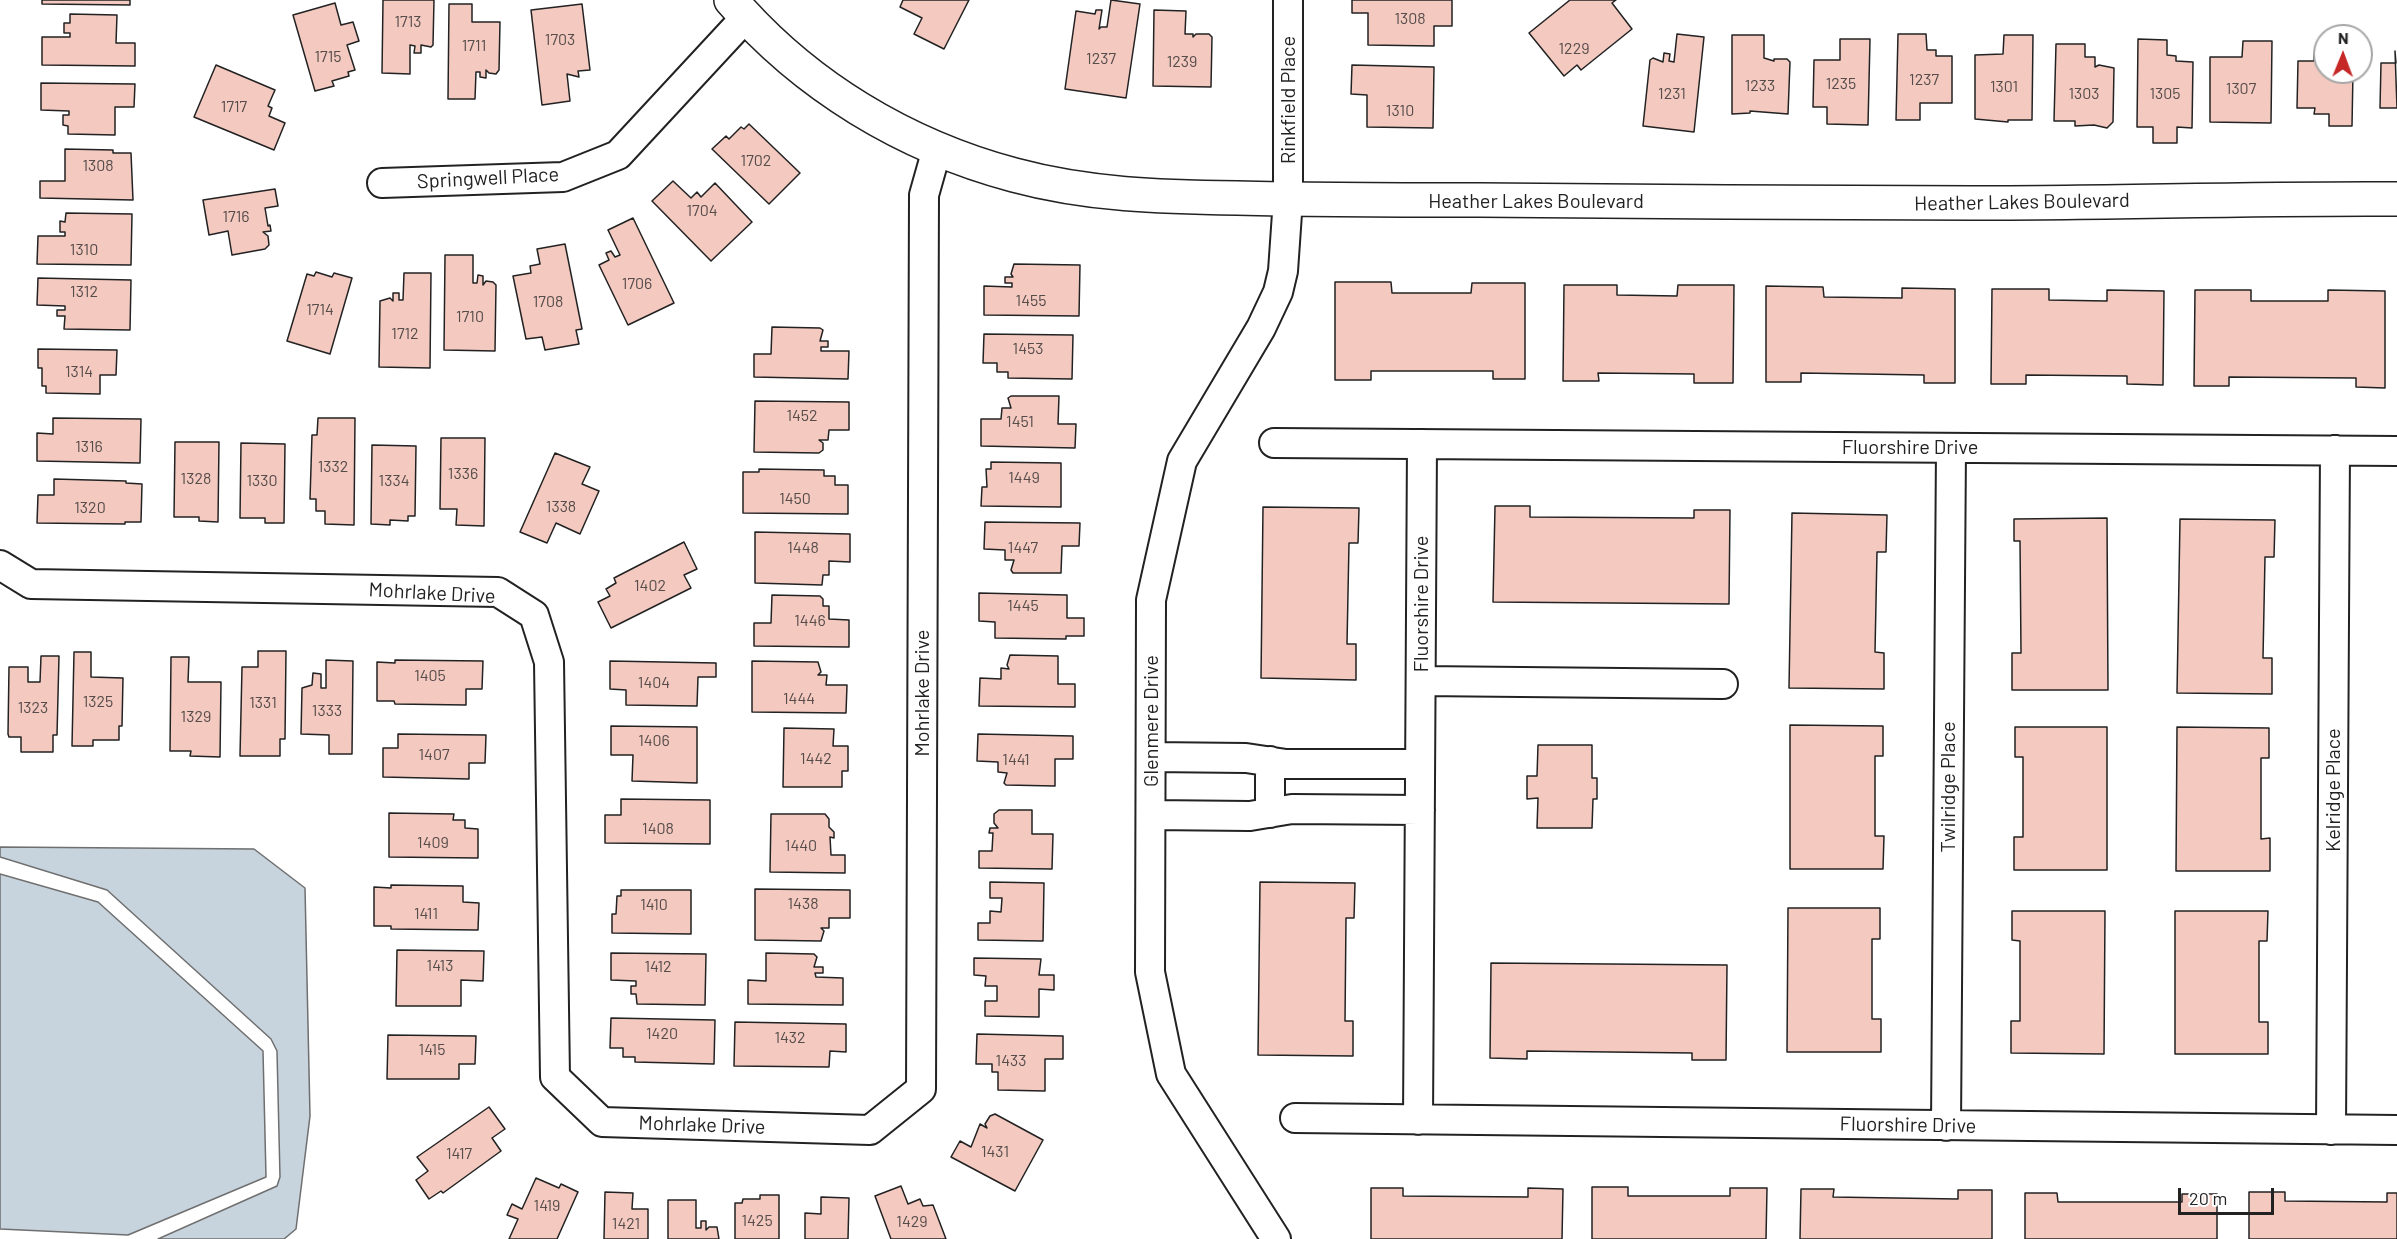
<!DOCTYPE html>
<style>
body{margin:0}
#map{position:relative;width:2397px;height:1239px;overflow:hidden;background:#fff;font-family:Barlow,sans-serif}
canvas{display:block}
.north{position:absolute;left:2313px;top:24px;width:60px;height:60px;box-sizing:border-box;background:#fff;border:2px solid #a7a7a7;border-radius:50%;rotate:1deg;font-size:16px;font-weight:700;line-height:24px;text-align:center;color:#222}
.north::after{content:'';display:block;margin:auto;width:21px;height:27px;background:#c62828;clip-path:polygon(50% 0,100% 100%,50% 72%,0 100%)}
.scale{position:absolute;left:2178px;top:1188px;width:96px;height:27px;box-sizing:border-box;border:3px solid #222;border-top:0;padding-left:8px;font-size:18px;line-height:21px;white-space:nowrap;color:#222;-webkit-text-stroke:4px #fff;paint-order:stroke}
</style>
<div id="map">
<canvas width="2397" height="1239"></canvas>
<div class="north">N</div>
<div class="scale">20 m</div>
</div>
<script>
const ctx = document.querySelector('canvas').getContext('2d');
ctx.lineJoin = 'round';
function fillPath(path, color) {
  ctx.fillStyle = color;
  ctx.fill(path, 'evenodd');
}
function stroke(path, color, width, dash) {
  ctx.strokeStyle = color;
  ctx.lineWidth = width;
  ctx.lineCap = dash ? 'butt' : 'round';
  ctx.setLineDash(dash || []);
  ctx.stroke(path);
}
function write(font, color, halo, rows, align = 'center') {
  ctx.font = font + ' Barlow,sans-serif';
  ctx.lineWidth = 4.5;
  ctx.setLineDash([]);
  ctx.textBaseline = 'middle';
  ctx.strokeStyle = halo;
  ctx.fillStyle = color;
  for (const [text, x, y, turn = 0] of rows) {
    ctx.save();
    ctx.translate(x, y);
    ctx.rotate((+turn || 0) * Math.PI / 180);
    ctx.textAlign = isNaN(turn) ? turn : align;
    if (halo) ctx.strokeText(text, 0, 0);
    ctx.fillText(text, 0, 0);
    ctx.restore();
  }
}
const water = new Path2D(`
 M 0,847 L 254,849 L 305,888 L 310,1116 L 296,1229 L 284,1239 L 158,1239 L 277,1186 L 280,1177 L 277,1051 L 271,1039 L 107,890 L 0,857 Z
 M 0,874 L 98,902 L 263,1051 L 266,1177 L 128,1235 L 0,1229 Z`);
fillPath(water, '#c7d3dd');
stroke(water, '#6f6f6f', 1.5);
const building = new Path2D(`
 M 42,0 L 130,0 L 130,5 L 42,4 Z
 M 383,0 L 434,0 L 433,45 L 431,47 L 421,45 L 421,53 L 414,53 L 415,46 L 410,45 L 410,74 L 382,73 Z
 M 903,0 L 969,0 L 944,49 L 914,34 L 922,18 L 900,7 Z
 M 1111,0 L 1140,4 L 1126,98 L 1065,89 L 1076,11 L 1095,14 L 1096,10 L 1102,10 L 1099,29 L 1101,27 L 1107,27 Z
 M 1352,0 L 1452,0 L 1452,26 L 1434,26 L 1434,46 L 1368,45 L 1368,13 L 1352,13 Z
 M 1570,0 L 1616,0 L 1612,3 L 1632,29 L 1581,70 L 1577,65 L 1564,76 L 1529,33 Z
 M 335,3 L 341,25 L 353,22 L 359,41 L 347,45 L 355,70 L 348,72 L 349,76 L 332,81 L 334,86 L 315,91 L 293,15 Z
 M 449,4 L 472,4 L 472,22 L 500,22 L 499,70 L 496,74 L 489,73 L 486,70 L 486,78 L 480,77 L 480,72 L 476,72 L 475,99 L 448,99 Z
 M 582,4 L 590,70 L 578,71 L 579,77 L 567,74 L 570,101 L 542,105 L 531,10 Z
 M 1154,10 L 1186,11 L 1185,34 L 1193,34 L 1193,37 L 1196,34 L 1209,34 L 1212,37 L 1211,87 L 1153,86 Z
 M 70,14 L 117,15 L 116,43 L 135,43 L 135,66 L 42,65 L 42,37 L 70,37 L 70,33 L 64,33 L 64,23 L 70,23 Z
 M 1677,34 L 1704,37 L 1694,132 L 1643,126 L 1650,60 L 1653,58 L 1663,62 L 1664,53 L 1670,54 L 1669,61 L 1674,62 Z
 M 1898,34 L 1926,34 L 1927,50 L 1936,50 L 1936,56 L 1952,56 L 1952,103 L 1920,103 L 1920,120 L 1896,120 Z
 M 1732,35 L 1764,35 L 1764,58 L 1774,61 L 1774,59 L 1787,59 L 1790,62 L 1788,114 L 1750,111 L 1750,113 L 1732,114 Z
 M 2004,35 L 2033,35 L 2032,120 L 2008,120 L 2008,122 L 1975,119 L 1975,55 L 2003,54 Z
 M 1840,39 L 1870,39 L 1868,125 L 1827,124 L 1827,107 L 1813,107 L 1814,60 L 1840,60 Z
 M 2138,39 L 2167,40 L 2167,55 L 2176,56 L 2176,61 L 2193,62 L 2192,128 L 2177,127 L 2177,143 L 2153,143 L 2153,127 L 2137,127 Z
 M 2324,40 L 2325,72 L 2353,72 L 2352,126 L 2329,126 L 2329,114 L 2314,114 L 2315,108 L 2297,108 L 2298,61 L 2314,61 L 2314,55 L 2324,56 Z
 M 2243,41 L 2272,41 L 2271,123 L 2210,122 L 2210,57 L 2242,57 Z
 M 2056,44 L 2085,44 L 2085,57 L 2095,57 L 2095,67 L 2099,65 L 2114,68 L 2113,122 L 2107,128 L 2094,125 L 2075,126 L 2075,121 L 2054,121 Z
 M 2395,51 L 2397,108 L 2380,108 L 2381,63 L 2396,63 Z
 M 216,65 L 275,90 L 268,106 L 272,108 L 269,116 L 285,123 L 274,150 L 194,117 Z
 M 1352,65 L 1434,67 L 1433,128 L 1367,127 L 1367,95 L 1351,94 Z
 M 41,83 L 135,84 L 134,107 L 115,107 L 115,135 L 68,134 L 68,126 L 63,125 L 63,115 L 69,115 L 69,111 L 41,110 Z
 M 749,124 L 800,173 L 769,204 L 712,149 L 726,136 L 729,139 L 741,127 L 744,129 Z
 M 65,149 L 113,150 L 113,153 L 131,153 L 133,200 L 40,198 L 40,181 L 65,181 Z
 M 673,181 L 691,198 L 697,192 L 701,197 L 715,183 L 752,222 L 711,261 L 652,201 Z
 M 275,189 L 278,206 L 265,208 L 268,226 L 270,225 L 271,231 L 263,232 L 268,236 L 269,245 L 265,249 L 232,255 L 228,231 L 209,235 L 203,200 Z
 M 66,213 L 132,214 L 131,265 L 37,264 L 38,236 L 65,236 L 65,232 L 60,232 L 60,221 L 65,222 Z
 M 633,218 L 674,303 L 628,325 L 599,265 L 609,260 L 606,253 L 611,251 L 615,257 L 620,255 L 608,230 Z
 M 565,244 L 582,329 L 576,330 L 579,344 L 545,350 L 542,337 L 526,339 L 513,276 L 531,273 L 530,266 L 540,264 L 537,249 Z
 M 445,255 L 473,255 L 473,283 L 477,283 L 478,275 L 483,276 L 483,285 L 486,281 L 493,282 L 496,285 L 495,351 L 444,350 Z
 M 1014,264 L 1080,265 L 1079,316 L 984,315 L 984,286 L 1012,287 L 1012,283 L 1005,283 L 1005,277 L 1013,277 L 1011,274 Z
 M 316,272 L 332,277 L 334,273 L 352,278 L 330,354 L 287,341 L 307,274 L 314,276 Z
 M 404,273 L 431,273 L 430,368 L 379,367 L 380,301 L 390,298 L 393,301 L 393,293 L 399,293 L 399,300 L 403,300 Z
 M 38,278 L 131,280 L 130,330 L 64,329 L 65,316 L 57,316 L 57,310 L 65,310 L 65,306 L 37,305 Z
 M 1335,282 L 1391,282 L 1392,293 L 1471,293 L 1472,283 L 1525,283 L 1525,379 L 1493,379 L 1493,371 L 1371,371 L 1371,380 L 1335,380 Z
 M 1564,285 L 1617,285 L 1617,295 L 1677,296 L 1678,285 L 1734,285 L 1733,383 L 1694,383 L 1694,374 L 1598,373 L 1599,381 L 1563,381 Z
 M 1766,286 L 1823,287 L 1824,297 L 1902,298 L 1902,288 L 1955,289 L 1955,383 L 1924,383 L 1924,375 L 1801,373 L 1801,382 L 1766,382 Z
 M 1992,289 L 2049,289 L 2049,300 L 2107,301 L 2107,290 L 2164,291 L 2163,385 L 2127,384 L 2127,376 L 2026,375 L 2026,384 L 1991,384 Z
 M 2195,290 L 2251,290 L 2251,301 L 2328,301 L 2328,290 L 2385,291 L 2385,388 L 2356,387 L 2356,378 L 2229,377 L 2229,386 L 2194,386 Z
 M 772,327 L 820,328 L 823,330 L 820,341 L 828,341 L 828,347 L 821,347 L 821,351 L 849,351 L 848,379 L 754,377 L 754,354 L 771,354 Z
 M 984,334 L 1073,335 L 1072,379 L 1008,378 L 1008,372 L 997,372 L 997,363 L 983,363 Z
 M 38,349 L 117,350 L 116,375 L 100,375 L 100,394 L 46,393 L 46,386 L 42,386 L 42,368 L 38,368 Z
 M 1011,396 L 1059,396 L 1058,424 L 1076,424 L 1075,448 L 981,446 L 981,419 L 1001,419 L 1002,408 L 1011,408 L 1008,398 Z
 M 755,401 L 849,402 L 849,430 L 829,430 L 828,440 L 819,440 L 823,443 L 823,450 L 819,453 L 754,452 Z
 M 53,418 L 141,419 L 140,463 L 37,461 L 37,433 L 53,434 Z
 M 318,418 L 355,418 L 354,525 L 325,524 L 325,511 L 316,511 L 316,499 L 310,499 L 312,435 L 317,435 Z
 M 441,438 L 485,438 L 484,526 L 456,525 L 457,509 L 440,509 Z
 M 175,442 L 219,442 L 218,522 L 199,521 L 199,517 L 174,517 Z
 M 241,443 L 285,444 L 284,523 L 265,523 L 265,518 L 240,518 Z
 M 372,445 L 416,446 L 415,516 L 408,516 L 408,521 L 390,520 L 390,525 L 371,524 Z
 M 555,453 L 590,467 L 582,484 L 599,491 L 580,534 L 556,523 L 547,543 L 520,532 Z
 M 991,462 L 1061,463 L 1061,507 L 981,506 L 982,487 L 987,487 L 986,469 L 991,469 Z
 M 759,469 L 824,470 L 824,476 L 835,476 L 835,485 L 848,485 L 848,514 L 743,513 L 743,472 L 759,472 Z
 M 54,479 L 126,481 L 126,483 L 142,484 L 141,522 L 125,522 L 125,524 L 37,523 L 38,495 L 54,495 Z
 M 1495,506 L 1530,506 L 1530,517 L 1694,518 L 1694,510 L 1730,510 L 1729,604 L 1493,602 Z
 M 1263,507 L 1359,508 L 1358,543 L 1349,543 L 1347,644 L 1356,644 L 1356,680 L 1261,678 Z
 M 1792,513 L 1887,515 L 1886,552 L 1877,552 L 1875,652 L 1884,653 L 1884,689 L 1789,688 Z
 M 2107,518 L 2108,690 L 2012,690 L 2012,653 L 2021,653 L 2020,541 L 2014,541 L 2014,519 Z
 M 2180,519 L 2275,520 L 2274,557 L 2265,557 L 2263,658 L 2272,658 L 2272,694 L 2177,693 Z
 M 985,522 L 1080,523 L 1079,546 L 1062,546 L 1061,573 L 1013,573 L 1011,570 L 1014,560 L 1005,560 L 1005,550 L 984,549 Z
 M 755,532 L 850,534 L 850,562 L 829,561 L 829,575 L 823,575 L 822,585 L 755,583 Z
 M 684,542 L 697,569 L 684,575 L 691,588 L 611,628 L 598,602 L 610,596 L 606,589 L 616,583 L 614,578 Z
 M 979,593 L 1067,595 L 1067,618 L 1084,618 L 1084,636 L 1066,636 L 1066,639 L 995,638 L 995,622 L 979,621 Z
 M 772,595 L 820,596 L 823,599 L 823,606 L 829,606 L 829,619 L 849,620 L 849,647 L 754,646 L 754,623 L 771,623 Z
 M 258,651 L 286,651 L 285,739 L 280,739 L 280,756 L 240,756 L 242,667 L 258,667 Z
 M 74,652 L 91,652 L 91,677 L 123,678 L 122,726 L 119,726 L 119,740 L 93,740 L 93,746 L 72,746 Z
 M 1010,655 L 1058,656 L 1058,684 L 1075,684 L 1075,707 L 979,706 L 980,678 L 1001,679 L 1001,668 L 1009,669 L 1007,665 Z
 M 41,656 L 59,656 L 57,735 L 53,735 L 53,752 L 21,752 L 21,737 L 9,737 L 8,734 L 9,667 L 28,667 L 28,682 L 40,682 Z
 M 171,657 L 189,657 L 188,682 L 221,682 L 220,757 L 190,756 L 191,751 L 170,751 Z
 M 326,660 L 353,661 L 352,754 L 329,754 L 329,735 L 301,734 L 302,688 L 312,685 L 313,673 L 321,674 L 321,688 L 326,688 Z
 M 395,660 L 483,661 L 482,689 L 466,689 L 466,705 L 395,704 L 394,701 L 377,701 L 377,662 L 395,663 Z
 M 610,661 L 716,663 L 716,677 L 698,677 L 697,706 L 626,705 L 626,690 L 610,689 Z
 M 752,661 L 818,662 L 821,672 L 818,675 L 827,675 L 826,685 L 847,685 L 846,713 L 752,712 Z
 M 1790,725 L 1883,726 L 1883,756 L 1875,756 L 1875,836 L 1884,836 L 1883,869 L 1790,869 Z
 M 611,726 L 697,727 L 697,783 L 632,781 L 633,755 L 611,755 Z
 M 2015,727 L 2107,727 L 2107,870 L 2014,870 L 2014,837 L 2023,837 L 2023,757 L 2015,757 Z
 M 2177,727 L 2269,728 L 2269,758 L 2261,758 L 2261,839 L 2270,838 L 2270,871 L 2176,871 Z
 M 784,728 L 834,729 L 833,746 L 848,746 L 848,771 L 842,771 L 842,787 L 783,787 Z
 M 398,734 L 486,735 L 485,763 L 469,763 L 469,779 L 383,777 L 383,748 L 398,748 Z
 M 978,734 L 1073,736 L 1073,759 L 1055,759 L 1055,786 L 1006,785 L 1004,783 L 1007,773 L 998,772 L 998,762 L 977,761 Z
 M 1538,745 L 1592,745 L 1592,778 L 1597,778 L 1597,799 L 1593,799 L 1592,828 L 1537,828 L 1538,798 L 1527,799 L 1527,776 L 1537,776 Z
 M 621,799 L 710,800 L 710,844 L 605,843 L 605,815 L 621,815 Z
 M 999,810 L 1032,810 L 1032,834 L 1053,834 L 1052,869 L 979,868 L 979,851 L 992,851 L 993,833 L 989,833 L 990,828 L 998,828 L 994,823 L 994,814 Z
 M 389,813 L 454,814 L 453,820 L 465,820 L 465,828 L 478,829 L 478,858 L 389,857 Z
 M 771,814 L 825,814 L 829,819 L 829,827 L 834,832 L 834,838 L 830,837 L 831,855 L 845,855 L 845,873 L 770,872 Z
 M 990,882 L 1044,883 L 1043,941 L 978,940 L 978,923 L 990,923 L 990,911 L 1001,912 L 1002,898 L 990,898 Z
 M 1260,882 L 1355,883 L 1354,918 L 1346,918 L 1345,1021 L 1353,1021 L 1353,1056 L 1258,1055 Z
 M 391,885 L 463,886 L 463,902 L 479,903 L 478,930 L 391,929 L 391,926 L 374,926 L 374,887 L 391,888 Z
 M 755,889 L 850,890 L 850,918 L 829,918 L 829,928 L 821,928 L 824,931 L 821,941 L 755,940 Z
 M 621,890 L 691,890 L 691,934 L 612,933 L 612,914 L 616,914 L 617,896 L 621,896 Z
 M 1788,908 L 1880,908 L 1880,939 L 1872,939 L 1872,1019 L 1881,1019 L 1881,1052 L 1787,1052 Z
 M 2012,911 L 2105,911 L 2104,1054 L 2011,1053 L 2011,1021 L 2020,1021 L 2020,941 L 2012,940 Z
 M 2175,911 L 2268,911 L 2267,941 L 2259,941 L 2259,1022 L 2268,1022 L 2268,1054 L 2175,1054 Z
 M 397,950 L 484,951 L 483,981 L 461,980 L 461,1006 L 396,1006 Z
 M 611,953 L 706,954 L 705,1005 L 637,1004 L 636,994 L 631,994 L 631,986 L 636,986 L 636,981 L 611,980 Z
 M 766,953 L 814,954 L 817,957 L 814,967 L 823,967 L 823,973 L 815,973 L 816,977 L 843,978 L 843,1005 L 748,1004 L 748,980 L 766,981 Z
 M 974,958 L 1041,959 L 1039,975 L 1054,975 L 1054,990 L 1039,989 L 1039,1017 L 985,1016 L 985,1001 L 997,1001 L 997,986 L 985,986 L 986,976 L 974,975 Z
 M 1491,963 L 1727,965 L 1726,1060 L 1692,1060 L 1692,1053 L 1527,1051 L 1527,1059 L 1490,1058 Z
 M 611,1018 L 715,1020 L 714,1064 L 635,1062 L 635,1057 L 623,1057 L 623,1048 L 610,1048 Z
 M 735,1022 L 846,1024 L 846,1052 L 830,1051 L 829,1067 L 734,1066 Z
 M 977,1034 L 1063,1036 L 1063,1059 L 1045,1059 L 1045,1091 L 998,1090 L 998,1072 L 992,1072 L 992,1064 L 976,1064 Z
 M 388,1035 L 476,1036 L 475,1064 L 459,1064 L 459,1079 L 387,1079 Z
 M 489,1107 L 505,1129 L 492,1138 L 501,1151 L 443,1193 L 441,1191 L 429,1199 L 416,1180 L 428,1171 L 417,1157 Z
 M 995,1114 L 1043,1140 L 1015,1191 L 951,1157 L 960,1141 L 971,1147 L 980,1124 L 987,1128 L 985,1124 L 990,1116 Z
 M 536,1178 L 559,1188 L 561,1184 L 578,1192 L 557,1239 L 509,1239 L 518,1219 L 507,1215 L 512,1204 L 522,1209 Z
 M 901,1186 L 908,1204 L 920,1199 L 923,1206 L 933,1205 L 946,1239 L 891,1239 L 875,1196 Z
 M 1592,1187 L 1628,1187 L 1628,1196 L 1730,1196 L 1730,1188 L 1767,1188 L 1766,1239 L 1592,1239 Z
 M 1371,1188 L 1403,1188 L 1403,1196 L 1528,1197 L 1528,1188 L 1563,1189 L 1562,1239 L 1371,1239 Z
 M 1801,1189 L 1834,1189 L 1833,1197 L 1958,1199 L 1958,1190 L 1992,1190 L 1992,1239 L 1800,1239 Z
 M 605,1192 L 633,1193 L 632,1209 L 648,1209 L 648,1239 L 604,1239 Z
 M 2249,1192 L 2285,1192 L 2285,1201 L 2387,1202 L 2387,1193 L 2397,1193 L 2397,1239 L 2249,1239 Z
 M 2025,1193 L 2057,1193 L 2058,1202 L 2182,1202 L 2182,1194 L 2217,1194 L 2217,1239 L 2025,1239 Z
 M 760,1195 L 779,1195 L 779,1239 L 735,1239 L 735,1203 L 742,1203 L 743,1199 L 760,1199 Z
 M 821,1197 L 849,1198 L 848,1239 L 805,1239 L 805,1213 L 821,1214 Z
 M 668,1200 L 696,1200 L 696,1228 L 701,1228 L 701,1221 L 706,1221 L 706,1230 L 709,1227 L 717,1227 L 719,1239 L 668,1239 Z`);
fillPath(building, '#f3c9c0');
stroke(building, '#222', 1.5);
const minor = new Path2D(`
 M 382,183 L 563,177 L 618,155 L 746,17
 M 1274,443 L 2397,451
 M 0,565 L 31,584 L 498,592 L 534,615 L 549,662 L 555,1077 L 602,1122 L 870,1130 L 921,1089 L 924,195 L 937,149
 M 1421,681 L 1723,684
 M 1151,757 L 1246,758 L 1286,764 L 1420,764
 M 1270,761 L 1270,813
 M 1151,815 L 1250,816 L 1292,809 L 1420,810
 M 1295,1118 L 2397,1130
 M 1418,1120 L 1422,444
 M 1946,1126 L 1951,448
 M 2331,1130 L 2335,450
 M 1276,1239 L 1171,1074 L 1150,972 L 1151,600 L 1182,461 L 1261,328 L 1278,292 L 1283,271 L 1288,199 L 1288,0`);
const tertiary = new Path2D(`
 M 731,0 C 805,86 905,146 1014,175 C 1088,195 1161,197 1237,198 C 1318,200 1399,200 1479,200 C 1644,201 1808,203 1973,203 C 2114,203 2256,198 2397,199`);
stroke(minor, '#222', 32);
stroke(tertiary, '#222', 36);
stroke(minor, '#fff', 28);
stroke(tertiary, '#fff', 33);
write('16px', '#564c4a', null, [
 ["1308",1410,19],
 ["1713",408,22],
 ["1703",560,40],
 ["1711",474,46],
 ["1229",1574,49],
 ["1715",328,57],
 ["1237",1101,59],
 ["1239",1182,62],
 ["1237",1924,80],
 ["1235",1841,84],
 ["1233",1760,86],
 ["1301",2004,87],
 ["1307",2241,89],
 ["1231",1672,94],
 ["1303",2084,94],
 ["1305",2165,94],
 ["1717",234,107],
 ["1310",1400,111],
 ["1702",756,161],
 ["1308",98,166],
 ["1704",702,211],
 ["1716",236,217],
 ["1310",84,250],
 ["1706",637,284],
 ["1312",84,292],
 ["1455",1031,301],
 ["1708",548,302],
 ["1714",320,310],
 ["1710",470,317],
 ["1712",405,334],
 ["1453",1028,349],
 ["1314",79,372],
 ["1452",802,416],
 ["1451",1020,422],
 ["1316",89,447],
 ["1332",333,467],
 ["1336",463,474],
 ["1449",1024,478],
 ["1328",196,479],
 ["1330",262,481],
 ["1334",394,481],
 ["1450",795,499],
 ["1338",561,507],
 ["1320",90,508],
 ["1448",803,548],
 ["1447",1023,548],
 ["1402",650,586],
 ["1445",1023,606],
 ["1446",810,621],
 ["1405",430,676],
 ["1404",654,683],
 ["1444",799,699],
 ["1325",98,702],
 ["1331",263,703],
 ["1323",33,708],
 ["1333",327,711],
 ["1329",196,717],
 ["1406",654,741],
 ["1407",434,755],
 ["1442",816,759],
 ["1441",1016,760],
 ["1408",658,829],
 ["1409",433,843],
 ["1440",801,846],
 ["1438",803,904],
 ["1410",654,905],
 ["1411",426,914],
 ["1413",440,966],
 ["1412",658,967],
 ["1420",662,1034],
 ["1432",790,1038],
 ["1415",432,1050],
 ["1433",1011,1061],
 ["1431",995,1152],
 ["1417",459,1154],
 ["1419",547,1206],
 ["1425",757,1221],
 ["1429",912,1222],
 ["1421",626,1224]
]);
write('20px', '#222', '#fff', [
 ["Rinkfield Place",1288,100,-90],
 ["Springwell Place",488,178,-3],
 ["Heather Lakes Boulevard",1536,201],
 ["Heather Lakes Boulevard",2022,202,-1],
 ["Fluorshire Drive",1910,447],
 ["Mohrlake Drive",432,593,3],
 ["Fluorshire Drive",1421,604,-90],
 ["Mohrlake Drive",922,693,-90],
 ["Glenmere Drive",1151,721,-90],
 ["Twilridge Place",1948,787,-90],
 ["Kelridge Place",2333,790,-90],
 ["Mohrlake Drive",702,1125,2],
 ["Fluorshire Drive",1908,1125,1]
]);
</script>
